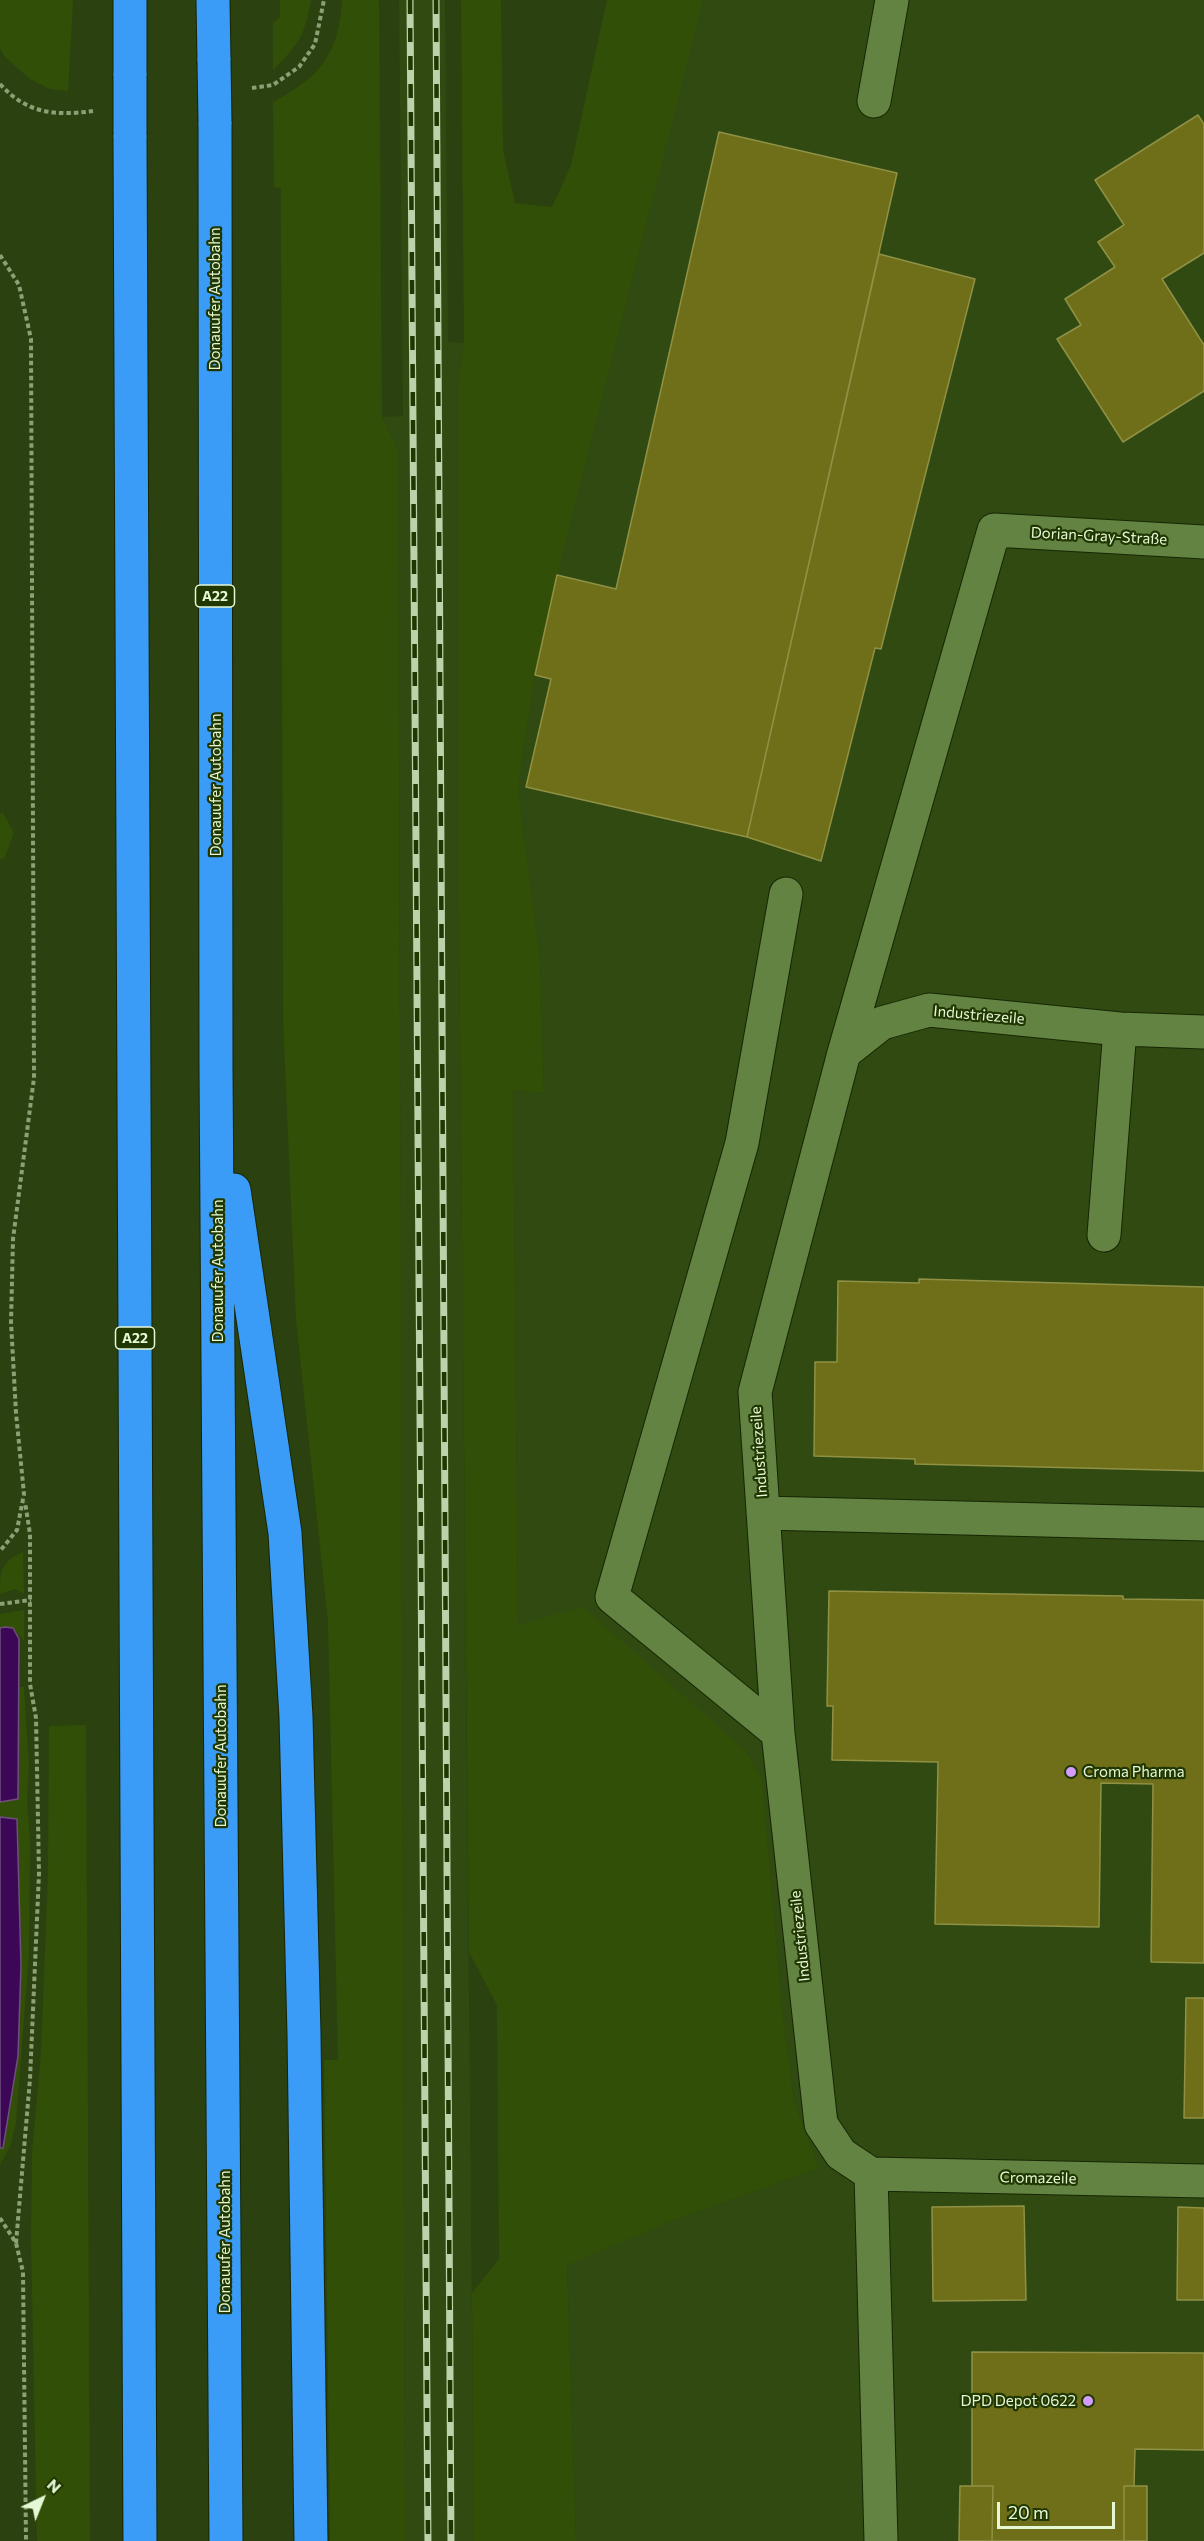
<!DOCTYPE html>
<meta charset="utf-8">
<style>
body{margin:0}
#map{position:relative;width:1204px;height:2541px;overflow:hidden;background:#2b410f;font-family:Commissioner,sans-serif}
canvas{display:block}
.north{position:absolute;left:12px;top:2469px;width:60px;height:60px;-webkit-text-stroke:4px #213702;paint-order:stroke;rotate:43deg;font-size:16px;font-weight:700;line-height:24px;text-align:center;color:#e5f8d5}
.north::after{content:'';display:block;margin:auto;width:21px;height:27px;background:#e5f8d5;clip-path:polygon(50% 0,100% 100%,50% 72%,0 100%)}
.scale{position:absolute;left:997px;top:2502px;width:118px;height:27px;box-sizing:border-box;border:3px solid #e5f8d5;border-top:0;padding-left:8px;font-size:18px;line-height:21px;white-space:nowrap;color:#e5f8d5;-webkit-text-stroke:4px #213702;paint-order:stroke}
</style>
<div id="map">
<canvas width="1204" height="2541"></canvas>
<div class="north">N</div>
<div class="scale">20 m</div>
</div>
<script>
const ctx = document.querySelector('canvas').getContext('2d');
ctx.lineJoin = 'round';
function fillPath(path, color) {
  ctx.fillStyle = color;
  ctx.fill(path, 'evenodd');
}
function stroke(path, color, width, dash) {
  ctx.strokeStyle = color;
  ctx.lineWidth = width;
  ctx.lineCap = dash ? 'butt' : 'round';
  ctx.setLineDash(dash || []);
  ctx.stroke(path);
}
function write(font, color, halo, rows, align = 'center') {
  ctx.font = font + ' Commissioner,sans-serif';
  ctx.lineWidth = 4.5;
  ctx.setLineDash([]);
  ctx.textBaseline = 'middle';
  ctx.strokeStyle = halo;
  ctx.fillStyle = color;
  for (const [text, x, y, turn = 0] of rows) {
    ctx.save();
    ctx.translate(x, y);
    ctx.rotate((+turn || 0) * Math.PI / 180);
    ctx.textAlign = isNaN(turn) ? turn : align;
    if (halo) ctx.strokeText(text, 0, 0);
    ctx.fillText(text, 0, 0);
    ctx.restore();
  }
}
fillPath(new Path2D(`
 M 399,0 L 445,0 L 448,342 L 464,343 L 459,378 L 459,913 L 474,2541 L 405,2541 L 398,449 L 382,417 L 403,416 Z
 M 652,0 L 1204,0 L 1204,2541 L 576,2541 L 567,2264 L 675,2220 L 819,2168 L 794,2101 L 782,2007 L 762,1778 L 745,1750 L 518,1626 L 513,1090 L 544,1093 L 540,957 L 518,789 L 535,675 Z`), '#314a11');
fillPath(new Path2D(`
 M 0,0 L 73,0 L 68,91 L 50,89 L 30,79 L 4,56 L 0,48 Z
 M 280,0 L 311,0 C 305,36 298,45 273,70 L 273,23 L 280,17 Z
 M 342,0 L 379,0 L 382,417 L 398,449 L 405,2541 L 330,2541 L 324,2060 L 338,2060 L 328,1622 L 296,1319 L 283,1020 L 281,188 L 274,187 L 273,102 C 320,77 339,54 342,0 Z
 M 461,0 L 501,0 L 503,150 L 515,203 L 552,207 L 571,165 L 607,0 L 703,0 L 557,575 L 535,675 L 518,789 L 540,957 L 544,1093 L 513,1090 L 518,1625 L 583,1607 L 745,1750 L 762,1778 L 782,2007 L 794,2101 L 819,2168 L 675,2220 L 567,2265 L 576,2541 L 474,2541 L 472,2293 L 499,2259 L 497,2005 L 469,1952 L 459,913 L 459,378 L 464,343 Z
 M 3,813 L 14,833 L 4,859 L 0,859 L 0,814 Z
 M 23,1552 L 24,1594 L 15,1589 L 0,1594 C 0,1572 0,1562 23,1552 Z
 M 24,1610 L 24,1641 L 13,1628 L 0,1628 L 0,1614 Z
 M 19,1687 L 24,1687 L 29,1766 L 27,1801 L 30,1840 L 29,1954 L 16,2123 L 11,2144 L 0,2165 L 0,2148 L 3,2148 L 17,1819 L 0,1817 L 0,1802 L 11,1801 L 18,1731 Z
 M 86,1725 L 90,2541 L 37,2541 L 31,2240 L 32,2153 L 41,2053 L 48,1872 L 49,1726 Z`), '#324f07');
const water = new Path2D(`
 M 5,1627 L 13,1628 L 19,1639 L 18,1799 L 0,1802 L 0,1628 Z
 M 0,1817 L 17,1819 L 21,1966 L 18,2056 L 3,2148 L 0,2148 Z`);
fillPath(water, '#3c0757');
stroke(water, '#6f4f7d', 1.5);
const building = new Path2D(`
 M 1198,115 L 1204,124 L 1204,253 L 1162,279 L 1204,345 L 1204,391 L 1123,442 L 1057,339 L 1081,325 L 1065,299 L 1115,267 L 1098,242 L 1124,225 L 1095,180 Z
 M 719,132 L 897,173 L 747,837 L 526,787 L 551,679 L 535,675 L 557,575 L 616,589 Z
 M 879,254 L 975,279 L 881,649 L 875,648 L 821,861 L 747,837 Z
 M 919,1279 L 1204,1287 L 1204,1471 L 915,1464 L 915,1459 L 814,1456 L 815,1362 L 837,1362 L 838,1281 L 919,1283 Z
 M 829,1591 L 1123,1596 L 1123,1599 L 1204,1600 L 1204,1963 L 1151,1962 L 1153,1784 L 1101,1783 L 1099,1927 L 935,1924 L 938,1762 L 832,1760 L 833,1706 L 827,1706 Z
 M 1186,1998 L 1204,1998 L 1204,2118 L 1184,2118 Z
 M 1024,2206 L 1026,2300 L 933,2301 L 932,2207 Z
 M 1178,2207 L 1204,2208 L 1204,2300 L 1177,2300 Z
 M 972,2352 L 1204,2353 L 1204,2450 L 1135,2449 L 1134,2486 L 1124,2486 L 1124,2541 L 992,2541 L 993,2486 L 972,2486 Z
 M 960,2486 L 993,2486 L 992,2541 L 959,2541 Z
 M 1124,2486 L 1147,2486 L 1147,2541 L 1124,2541 Z`);
fillPath(building, '#6e6f18');
stroke(building, '#8f9145', 1.5);
const minor = new Path2D(`
 M 874,101 L 892,0
 M 844,1053 L 994,530 L 1204,542
 M 1104,1235 L 1120,1029
 M 763,1513 L 1204,1524
 M 778,1733 L 612,1597 L 742,1143 L 786,894
 M 871,2174 L 841,2154 L 821,2124 L 778,1733 L 755,1392 L 844,1053 L 882,1023 L 929,1010 L 1120,1029 L 1204,1032
 M 871,2174 L 881,2541
 M 871,2174 L 1204,2181`);
const highway = new Path2D(`
 M 130,0 L 130,76
 M 213,0 L 214,61
 M 215,122 L 216,1069 L 226,2541
 M 130,135 L 140,2541
 M 234,1190 L 285,1533 L 296,1717 L 304,2034 L 311,2541`);
stroke(minor, '#172604', 35);
stroke(highway, '#172604', 35);
stroke(new Path2D(`
 M 0,84 C 27,114 56,116 93,111
 M 252,88 L 273,85 L 299,67 L 315,44 L 324,0
 M 0,255 L 19,285 L 31,339 L 34,1078 L 13,1239 L 11,1322 L 16,1413 L 24,1494 L 17,1530 L 0,1551
 M 0,1604 L 31,1600
 M 0,2218 L 16,2243 L 23,2272 L 26,2541
 M 16,2243 L 30,2079 L 39,1873 L 36,1718 L 30,1684 L 30,1534 L 25,1502`), '#8ba075', 4, [4.5, 3]);
stroke(minor, '#638342', 33);
stroke(highway, '#3a9cf7', 33);
const rail = new Path2D(`
 M 410,0 L 428,2541
 M 436,0 L 451,2541`);
stroke(rail, '#bdd1aa', 7);
stroke(rail, '#213702', 4.5, [14]);
const highwayBridge = new Path2D(`
 M 214,61 L 215,122
 M 130,76 L 130,135`);
stroke(highwayBridge, '#172604', 35, []);
stroke(highwayBridge, '#3a9cf7', 33);
for (const [x, y, r, color] of [
 [1071,1772,6,"#d49cfc"],
 [1088,2401,6,"#d49cfc"]
]) {
  const dot = new Path2D();
  dot.arc(x, y, r, 0, 2 * Math.PI);
  ctx.fillStyle = color;
  ctx.fill(dot);
  stroke(dot, '#213702', 2);
}
for (const [x, y, w] of [
 [215,596,39],
 [135,1338,39]
]) {
  const box = new Path2D();
  box.roundRect(x - w / 2, y - 11, w, 22, 4.5);
  ctx.fillStyle = '#213702';
  ctx.fill(box);
  stroke(box, '#e5f8d5', 1.5);
}
write('bold 14px', '#e5f8d5', null, [
 ["A22",215,596],
 ["A22",135,1338]
]);
write('15px', '#e5f8d5', '#213702', [
 ["Donauufer Autobahn",215,299,-90],
 ["Dorian-Gray-Straße",1099,536,3],
 ["Donauufer Autobahn",216,785,-90],
 ["Industriezeile",979,1015,5],
 ["Donauufer Autobahn",218,1271,-90],
 ["Industriezeile",759,1452,-94],
 ["Donauufer Autobahn",221,1756,-90],
 ["Industriezeile",800,1936,-96],
 ["Cromazeile",1038,2178,1],
 ["Donauufer Autobahn",225,2242,-90]
]);
write('15px', '#e5f8d5', '#213702', [
 ["Croma Pharma",1083,1772],
 ["DPD Depot 0622",1076,2401,"right"]
], 'left');
</script>
